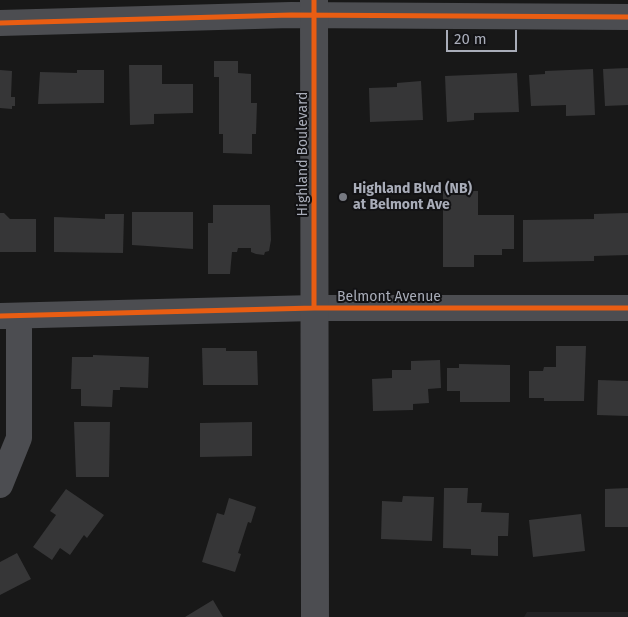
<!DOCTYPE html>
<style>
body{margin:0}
#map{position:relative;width:628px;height:617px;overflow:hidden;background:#181818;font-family:"Fira Sans",sans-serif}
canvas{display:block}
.scale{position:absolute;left:446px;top:30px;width:71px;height:22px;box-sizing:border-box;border:2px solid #a9adb9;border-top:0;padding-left:6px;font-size:15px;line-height:18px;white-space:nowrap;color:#a9adb9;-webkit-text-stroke:4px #121214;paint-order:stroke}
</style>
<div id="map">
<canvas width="628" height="617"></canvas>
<div class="scale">20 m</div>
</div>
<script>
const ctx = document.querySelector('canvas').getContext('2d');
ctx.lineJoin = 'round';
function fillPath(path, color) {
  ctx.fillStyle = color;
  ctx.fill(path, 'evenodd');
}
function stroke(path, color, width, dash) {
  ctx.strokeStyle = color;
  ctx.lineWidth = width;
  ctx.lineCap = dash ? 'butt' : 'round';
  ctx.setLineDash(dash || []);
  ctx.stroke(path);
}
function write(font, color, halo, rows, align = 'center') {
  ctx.font = font + ' "Fira Sans",sans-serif';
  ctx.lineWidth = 4;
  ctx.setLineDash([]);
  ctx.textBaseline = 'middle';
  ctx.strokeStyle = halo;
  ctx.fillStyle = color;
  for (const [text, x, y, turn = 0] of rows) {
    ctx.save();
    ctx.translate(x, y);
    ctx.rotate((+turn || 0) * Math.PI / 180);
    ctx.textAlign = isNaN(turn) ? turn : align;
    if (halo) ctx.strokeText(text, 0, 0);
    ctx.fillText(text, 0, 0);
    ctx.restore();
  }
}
fillPath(new Path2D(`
 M 527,612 L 628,612 L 628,617 L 524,617 Z`), '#222224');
fillPath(new Path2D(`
 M 214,61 L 238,61 L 238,73 L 251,74 L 251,103 L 257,103 L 256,134 L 252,134 L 252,154 L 223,153 L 223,134 L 219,134 L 219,77 L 214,77 Z
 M 129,65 L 162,65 L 162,84 L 193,84 L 193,113 L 154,114 L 154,124 L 130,125 Z
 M 628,68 L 628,105 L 605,106 L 603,69 Z
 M 593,69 L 595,115 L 566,116 L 566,105 L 531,106 L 529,75 L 545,74 L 545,71 Z
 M 0,70 L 12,71 L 11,97 L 15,97 L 15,106 L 12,106 L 12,109 L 0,108 Z
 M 77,70 L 104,70 L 104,103 L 38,104 L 40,72 L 77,73 Z
 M 517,73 L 519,112 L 474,113 L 474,120 L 447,122 L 445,76 Z
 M 421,81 L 423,120 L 370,122 L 369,88 L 397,87 L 397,83 Z
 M 443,191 L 478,191 L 478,215 L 514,215 L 514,249 L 502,249 L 502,255 L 474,255 L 474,267 L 443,267 Z
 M 213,205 L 270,205 L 271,240 L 269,251 L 265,252 L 264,255 L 256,254 L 251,252 L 251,248 L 238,248 L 237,252 L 232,252 L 230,274 L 208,274 L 208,223 L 213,223 Z
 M 132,212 L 193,212 L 193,249 L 132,245 Z
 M 0,213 L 4,213 L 10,219 L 36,219 L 36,252 L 0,252 Z
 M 628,213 L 628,255 L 594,256 L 594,261 L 523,262 L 523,220 L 594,219 L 594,214 Z
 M 105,214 L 124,214 L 123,253 L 54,252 L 54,217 L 105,219 Z
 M 556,346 L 586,346 L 584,401 L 544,401 L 544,398 L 529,398 L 529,371 L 543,371 L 544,367 L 556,367 Z
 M 202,348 L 226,348 L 226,351 L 257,351 L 258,385 L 203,385 Z
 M 93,355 L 149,357 L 148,388 L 120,387 L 120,390 L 113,390 L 112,407 L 81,406 L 81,389 L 71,389 L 72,357 L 93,357 Z
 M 440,360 L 441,388 L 428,389 L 429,403 L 413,404 L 413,410 L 373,411 L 372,379 L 392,378 L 392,370 L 411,370 L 411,361 Z
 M 459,364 L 510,365 L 510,402 L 460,402 L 460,391 L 447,391 L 447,368 L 459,368 Z
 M 598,380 L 628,381 L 628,416 L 597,415 Z
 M 74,422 L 110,422 L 109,477 L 76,477 Z
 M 252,422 L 252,456 L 200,457 L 200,423 Z
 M 444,488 L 468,488 L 467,503 L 482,503 L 481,512 L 509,513 L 508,536 L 498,536 L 498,556 L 471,555 L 471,549 L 443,548 Z
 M 628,488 L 628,527 L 605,527 L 605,489 Z
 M 66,489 L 104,515 L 87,538 L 84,535 L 70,555 L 60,548 L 52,560 L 33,547 L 56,515 L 50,511 Z
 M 403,496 L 434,497 L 432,541 L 381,539 L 382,501 L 402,502 Z
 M 229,498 L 256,507 L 251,523 L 248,522 L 238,553 L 241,554 L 235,572 L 202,562 L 217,513 L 224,515 Z
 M 581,514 L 585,551 L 533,557 L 529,520 Z
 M 17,553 L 31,579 L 0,595 L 0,562 Z
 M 213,600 L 223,617 L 185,617 Z`), '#363637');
stroke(new Path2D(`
 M 0,23 L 291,15 L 628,17
 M 0,316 L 314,308 L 628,308
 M 0,485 L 19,438 L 19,316`), '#4c4d51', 26);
stroke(new Path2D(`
 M 314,0 L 315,617`), '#4c4d51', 28);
stroke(new Path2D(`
 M 314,0 L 314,308
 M 0,23 L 291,15 L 628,17
 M 0,316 L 314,308 L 628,308`), '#e95d12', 5);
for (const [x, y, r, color] of [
 [343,197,5,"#767981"]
]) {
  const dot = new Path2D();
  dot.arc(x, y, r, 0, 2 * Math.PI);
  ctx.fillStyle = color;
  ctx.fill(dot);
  stroke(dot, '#121214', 2);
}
write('14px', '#a9adb9', '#121214', [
 ["Highland Boulevard",303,154,-90],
 ["Belmont Avenue",389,297]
]);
write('bold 14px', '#a9adb9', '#121214', [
 ["Highland Blvd (NB)",353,189],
 ["at Belmont Ave",353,205]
], 'left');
</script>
